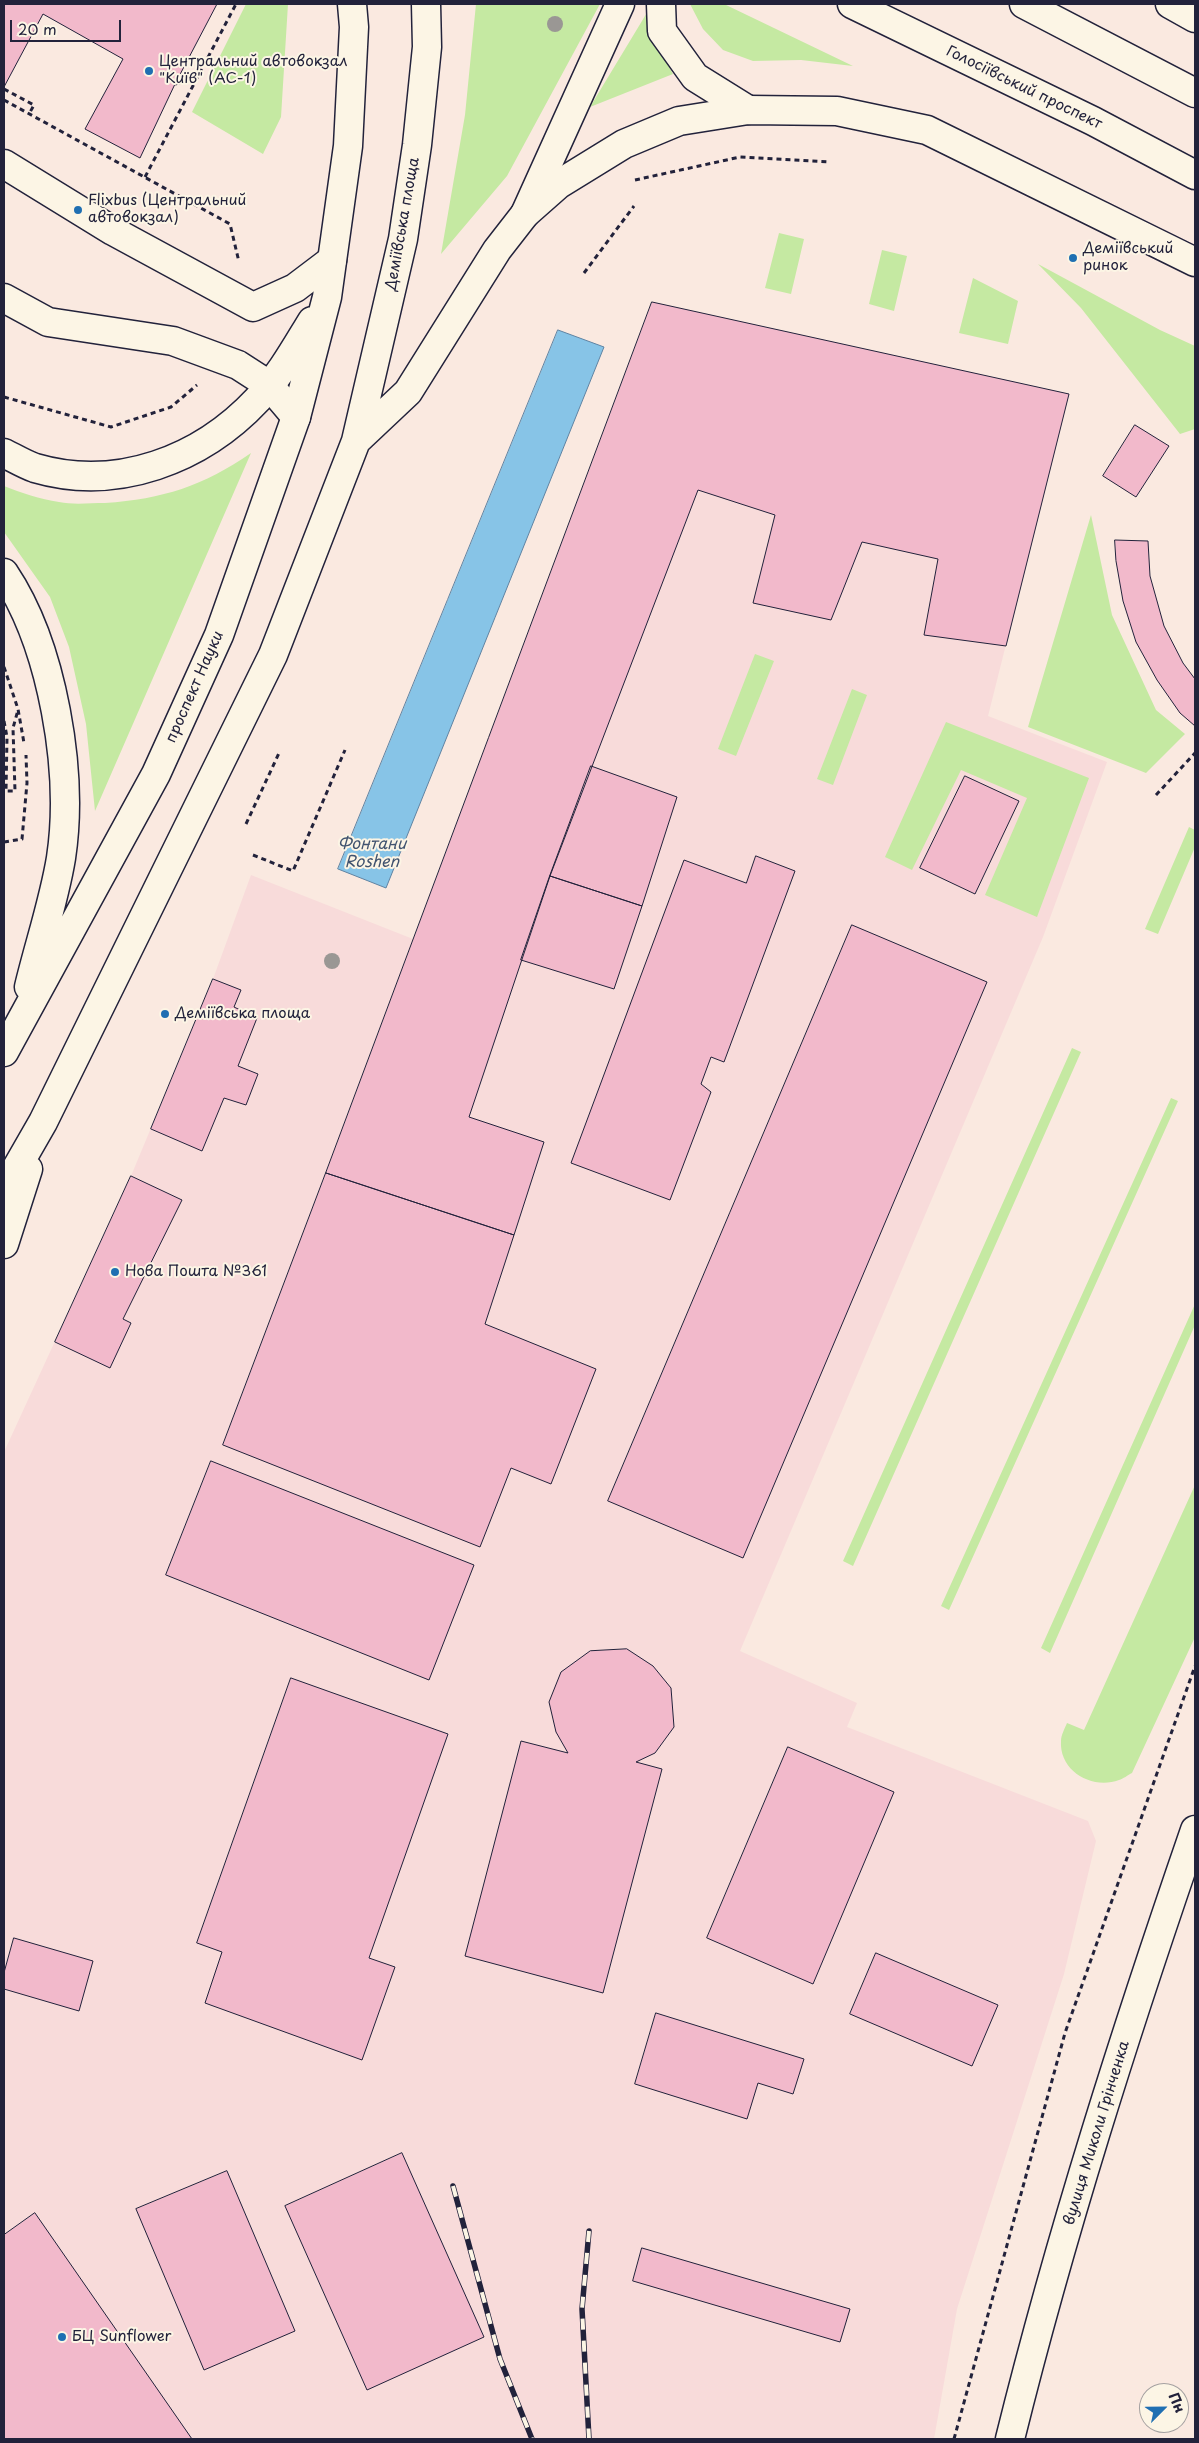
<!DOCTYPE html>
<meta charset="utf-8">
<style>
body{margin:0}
#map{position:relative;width:1199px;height:2443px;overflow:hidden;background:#fae9e0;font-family:"Playpen Sans",sans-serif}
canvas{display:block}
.frame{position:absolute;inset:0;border:5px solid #22223b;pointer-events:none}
.north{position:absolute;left:1139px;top:2383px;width:50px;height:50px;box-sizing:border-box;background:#fcf5e5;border:1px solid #a5a1a1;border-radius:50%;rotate:67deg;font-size:14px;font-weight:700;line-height:20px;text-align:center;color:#22223b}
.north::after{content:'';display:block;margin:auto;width:18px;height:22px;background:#1f6fb2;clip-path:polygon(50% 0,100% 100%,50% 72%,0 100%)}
.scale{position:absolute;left:10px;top:20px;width:111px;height:22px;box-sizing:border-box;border:2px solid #22223b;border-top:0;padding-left:6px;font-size:15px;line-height:18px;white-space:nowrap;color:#22223b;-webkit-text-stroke:4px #fcf5e5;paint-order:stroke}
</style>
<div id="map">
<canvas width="1199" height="2443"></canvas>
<div class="frame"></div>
<div class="north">Пн</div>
<div class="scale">20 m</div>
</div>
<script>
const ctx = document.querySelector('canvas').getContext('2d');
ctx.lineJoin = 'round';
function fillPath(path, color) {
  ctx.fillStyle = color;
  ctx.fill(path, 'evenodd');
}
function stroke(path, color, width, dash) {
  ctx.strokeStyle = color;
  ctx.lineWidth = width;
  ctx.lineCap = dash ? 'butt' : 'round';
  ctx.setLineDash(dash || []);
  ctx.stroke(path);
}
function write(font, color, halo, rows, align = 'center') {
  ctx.font = font + ' "Playpen Sans",sans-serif';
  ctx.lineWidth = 4;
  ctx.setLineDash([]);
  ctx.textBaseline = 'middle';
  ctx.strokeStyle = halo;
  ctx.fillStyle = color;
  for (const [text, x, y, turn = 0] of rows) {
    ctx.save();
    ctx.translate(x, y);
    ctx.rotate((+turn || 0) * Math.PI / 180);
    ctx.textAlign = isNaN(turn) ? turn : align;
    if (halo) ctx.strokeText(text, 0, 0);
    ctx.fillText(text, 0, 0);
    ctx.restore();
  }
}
fillPath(new Path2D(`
 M 652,302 L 1069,394 L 988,716 L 1107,762 L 1043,937 L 740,1651 L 857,1703 L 847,1727 L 1088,1821 L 1096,1841 L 1064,1974 L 957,2309 L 934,2439 L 4,2439 L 4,1452 L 131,1176 L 213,979 L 251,875 L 413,939 Z`), '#f8dbda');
fillPath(new Path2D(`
 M 246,4 L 288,4 L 281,117 L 263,154 L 192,112 Z
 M 476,4 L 600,4 L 507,176 L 441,254 L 465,115 Z
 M 690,4 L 724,4 L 853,66 L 801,60 L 753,61 L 723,50 L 703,29 Z
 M 648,11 L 654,40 L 673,74 L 590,107 Z
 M 779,233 L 804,239 L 791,294 L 765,288 Z
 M 882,250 L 907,256 L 894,311 L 869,304 Z
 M 1038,264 L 1160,330 L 1195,346 L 1195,429 L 1180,434 L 1081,308 Z
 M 973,278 L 1018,301 L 1008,344 L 959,333 Z
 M 251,453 L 95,811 L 86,724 L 69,647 L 50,597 L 4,532 L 4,486 C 21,493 40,499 59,502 C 73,505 90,503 105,503 C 163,499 203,486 251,453 Z
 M 1091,515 L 1112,615 L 1156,710 L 1185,734 L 1146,773 L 1028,727 Z
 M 755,654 L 774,661 L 736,756 L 718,749 Z
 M 852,689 L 867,695 L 833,785 L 817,779 Z
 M 946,722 L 1089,778 L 1037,917 L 985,895 L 1027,798 L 961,770 L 912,870 L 885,857 Z
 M 1189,827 L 1195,830 L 1195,847 L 1158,934 L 1145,929 Z
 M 1072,1048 L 1081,1052 L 853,1566 L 843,1561 Z
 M 1171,1098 L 1178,1101 L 949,1610 L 941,1606 Z
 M 1195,1304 L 1195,1325 L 1050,1653 L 1041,1648 Z
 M 1195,1485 L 1195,1637 L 1132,1773 C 1128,1775 1123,1779 1119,1780 C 1092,1790 1059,1771 1061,1741 C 1061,1735 1065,1728 1067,1723 L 1084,1730 Z`), '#c5e9a2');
const water = new Path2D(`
 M 558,330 L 604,347 L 386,888 L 338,869 Z`);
fillPath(water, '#87c4e7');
stroke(water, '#5f83a2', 1);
const building = new Path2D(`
 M 4,4 L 217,4 L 175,84 L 140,158 L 85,129 L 123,59 L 43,14 L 4,87 Z
 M 652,302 L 1069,394 L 1006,646 L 924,635 L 938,559 L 862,542 L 831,620 L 753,603 L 775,515 L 698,490 L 550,876 L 469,1117 L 544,1142 L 514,1235 L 326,1173 Z
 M 1135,425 L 1169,446 L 1136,497 L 1103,476 Z
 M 1115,540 L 1148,541 L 1150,576 L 1164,626 L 1183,663 L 1195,679 L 1195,726 L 1180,713 L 1157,680 L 1136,642 L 1123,601 L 1116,561 Z
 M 591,766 L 677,797 L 642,906 L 550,876 Z
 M 965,776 L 1019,801 L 975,894 L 920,868 Z
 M 756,856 L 795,871 L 724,1062 L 711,1057 L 701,1084 L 711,1092 L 670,1200 L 571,1163 L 684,860 L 746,883 Z
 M 550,876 L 642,906 L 614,989 L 521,960 Z
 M 852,925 L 987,982 L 743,1558 L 608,1501 Z
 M 213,979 L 241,990 L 234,1007 L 257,1018 L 238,1066 L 258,1074 L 246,1105 L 224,1098 L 202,1151 L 151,1129 Z
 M 326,1173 L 514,1235 L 485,1324 L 596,1369 L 551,1484 L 511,1468 L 480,1547 L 223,1445 Z
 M 131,1176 L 182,1200 L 123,1319 L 131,1323 L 110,1368 L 55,1342 Z
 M 211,1461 L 474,1565 L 429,1680 L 166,1575 Z
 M 627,1649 L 653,1666 L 671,1688 L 674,1727 L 655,1753 L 636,1762 L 662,1769 L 603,1993 L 465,1956 L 521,1741 L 568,1753 L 556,1732 L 549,1702 L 561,1672 L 590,1651 Z
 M 291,1678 L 448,1734 L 369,1958 L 395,1967 L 362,2060 L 205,2003 L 222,1952 L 197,1943 Z
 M 788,1747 L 894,1792 L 813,1984 L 707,1938 Z
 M 14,1938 L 93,1961 L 79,2011 L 4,1989 L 4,1973 Z
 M 876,1953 L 998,2005 L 972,2066 L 850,2014 Z
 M 656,2013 L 804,2059 L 793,2094 L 758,2083 L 747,2119 L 635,2084 Z
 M 402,2153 L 484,2337 L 367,2390 L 285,2206 Z
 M 227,2171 L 295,2331 L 204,2370 L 136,2209 Z
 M 35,2213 L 192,2439 L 4,2439 L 4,2235 Z
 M 642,2248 L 850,2309 L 840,2342 L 633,2281 Z`);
fillPath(building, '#f2b9cb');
stroke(building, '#22223b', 1);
const minor = new Path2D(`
 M 661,4 L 662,31 L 695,77 L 748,110
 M 4,164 L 113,231 L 253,307 L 295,288 L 332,260
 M 525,214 L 620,4
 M 4,298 L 48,322 L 173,341 L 238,365 L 269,385 L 296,417`);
const major = new Path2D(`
 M 1170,4 L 1195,18
 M 356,441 L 408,392 L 497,250 L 525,214 L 559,184 L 624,144 L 679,121 L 748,110 L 837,111 L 927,130 L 1195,262
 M 4,453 C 14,458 24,464 35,468 C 117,492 201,460 258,399 C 280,376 296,347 312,321
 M 4,573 C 53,646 74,772 61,858 C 54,901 39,945 29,987
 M 4,1052 L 156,774 L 219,635 L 296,417 L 327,297 L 348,146 L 354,27 L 352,4
 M 4,1190 L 43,1122 L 273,655 L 356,441 L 403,239 L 417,145 L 427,47 L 426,4
 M 4,1244 L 28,1169
 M 1010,2439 C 1061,2233 1126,2030 1195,1830`);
const highway = new Path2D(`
 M 852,4 L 1093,121 L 1195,175
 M 1024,4 L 1195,93`);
stroke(minor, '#22223b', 31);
stroke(major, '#22223b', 31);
stroke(highway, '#22223b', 31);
stroke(new Path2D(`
 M 175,84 L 198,78
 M 4,89 L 34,105 L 29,114
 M 4,100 L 230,224 L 239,262
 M 145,177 L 236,4
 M 635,180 L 740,157 L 830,162
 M 584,273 L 634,206
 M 4,397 L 111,427 L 171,407 L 197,385
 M 4,667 L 18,709 L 24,743
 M 4,721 L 7,737 L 6,791 L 15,791 L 13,728 L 18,710
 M 1156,795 L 1195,753
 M 246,824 L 280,751
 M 4,842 L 22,839 L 27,783 L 26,755
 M 253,855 L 293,871 L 345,750
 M 954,2439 L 1065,2033 L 1195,1666`), '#22223b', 3, [5, 4]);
stroke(minor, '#fcf5e5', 28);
stroke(major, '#fcf5e5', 28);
stroke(highway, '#fcf5e5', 28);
const rail = new Path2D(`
 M 453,2186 L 500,2359 L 532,2439
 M 589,2231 L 582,2309 L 589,2439`);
stroke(rail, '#22223b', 5.5);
stroke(rail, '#fcf5e5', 4, [11]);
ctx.fillStyle = '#9a9794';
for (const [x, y] of [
 [555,24],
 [332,961]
]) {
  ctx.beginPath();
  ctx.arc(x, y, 8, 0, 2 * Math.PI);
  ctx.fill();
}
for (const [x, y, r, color] of [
 [149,71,5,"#1f6fb2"],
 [78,210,5,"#1f6fb2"],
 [1073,258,5,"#1f6fb2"],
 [165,1014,5,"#1f6fb2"],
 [115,1272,5,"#1f6fb2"],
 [62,2337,5,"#1f6fb2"]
]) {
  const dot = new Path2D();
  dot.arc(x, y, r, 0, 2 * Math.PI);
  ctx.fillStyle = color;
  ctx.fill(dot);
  stroke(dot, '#fcf5e5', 2);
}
write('15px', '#22223b', '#fcf5e5', [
 ["Центральний автовокзал",159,62],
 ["\"Київ\" (АС-1)",159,79],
 ["Flixbus (Центральний",88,201],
 ["автовокзал)",88,218],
 ["Деміївський",1083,249],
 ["ринок",1083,266],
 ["Деміївська площа",175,1014],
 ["Нова Пошта №361",125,1272],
 ["БЦ Sunflower",72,2337]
], 'left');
write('15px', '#22223b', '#fcf5e5', [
 ["Голосіївський проспект",1024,88,26],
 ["Деміївська площа",403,224,-80],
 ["проспект Науки",195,687,-66],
 ["вулиця Миколи Грінченка",1097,2133,-73]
]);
write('italic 16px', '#40536f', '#fcf5e5', [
 ["Фонтани",372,845],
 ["Roshen",372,863]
]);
</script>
